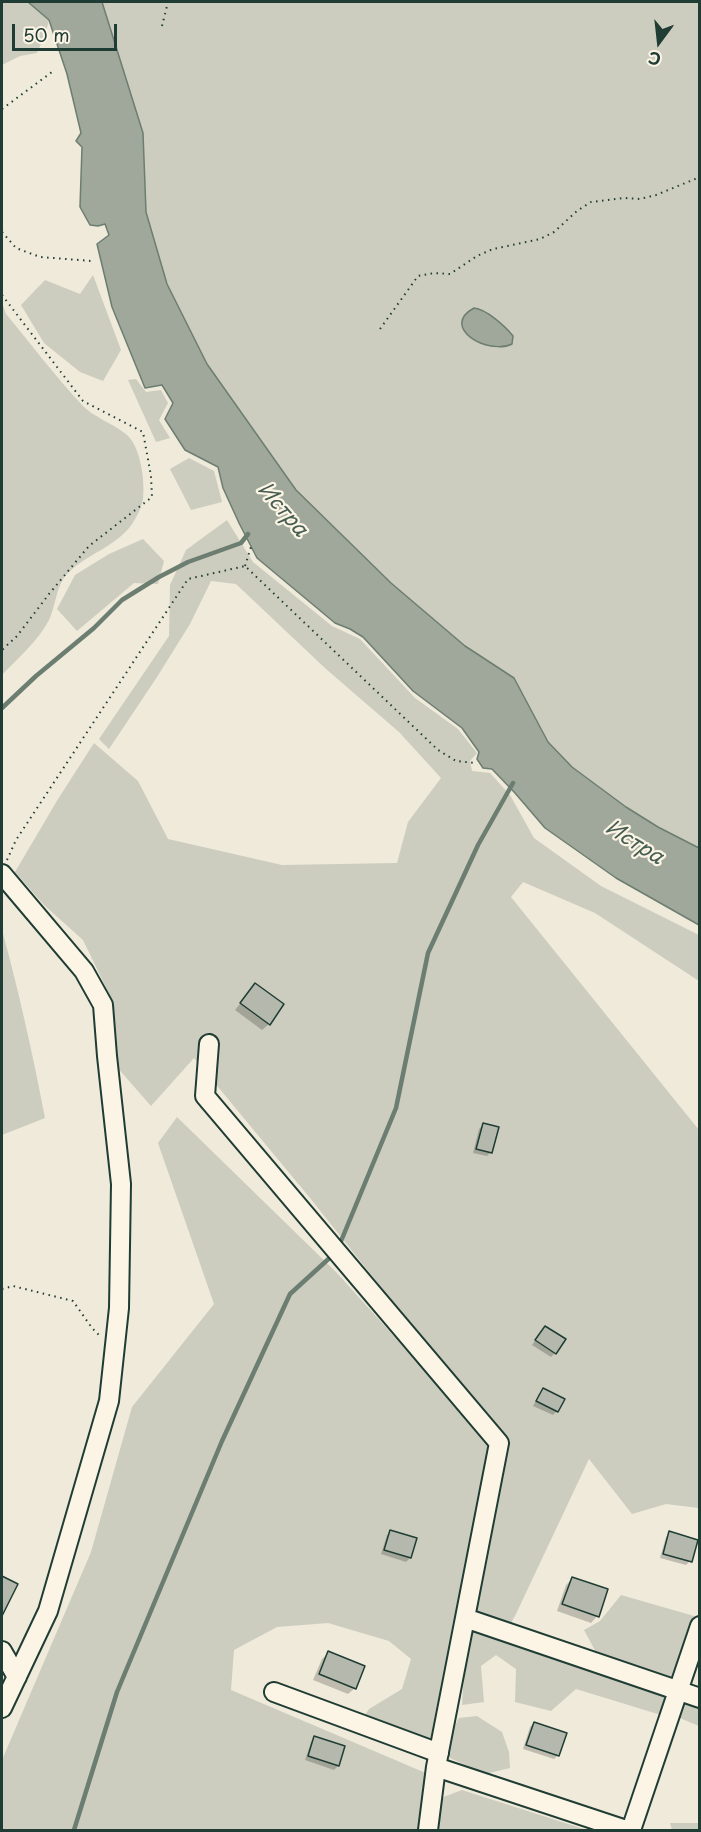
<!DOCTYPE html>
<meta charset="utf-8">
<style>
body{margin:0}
#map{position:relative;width:701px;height:1832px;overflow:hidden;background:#efeada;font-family:"Playpen Sans",sans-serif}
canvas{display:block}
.frame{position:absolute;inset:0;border:3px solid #1f3d34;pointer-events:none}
.north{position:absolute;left:629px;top:12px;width:60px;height:60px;-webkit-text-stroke:4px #fcf5e5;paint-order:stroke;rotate:195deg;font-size:16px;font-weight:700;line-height:24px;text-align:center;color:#1f3d34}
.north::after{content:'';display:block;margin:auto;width:21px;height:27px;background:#1f3d34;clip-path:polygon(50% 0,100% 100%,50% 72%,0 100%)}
.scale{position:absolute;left:12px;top:24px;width:105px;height:27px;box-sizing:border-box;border:3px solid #1f3d34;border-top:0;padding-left:8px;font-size:18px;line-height:21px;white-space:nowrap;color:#1f3d34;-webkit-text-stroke:4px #fcf5e5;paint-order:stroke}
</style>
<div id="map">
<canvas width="701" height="1832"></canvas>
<div class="frame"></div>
<div class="north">С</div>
<div class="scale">50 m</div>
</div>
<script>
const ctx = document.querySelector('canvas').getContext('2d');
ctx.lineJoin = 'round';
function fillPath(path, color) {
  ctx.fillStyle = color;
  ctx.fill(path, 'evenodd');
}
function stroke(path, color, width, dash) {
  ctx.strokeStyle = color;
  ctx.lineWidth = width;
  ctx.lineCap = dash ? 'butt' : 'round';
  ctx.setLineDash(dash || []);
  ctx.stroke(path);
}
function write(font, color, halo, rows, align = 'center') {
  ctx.font = font + ' "Playpen Sans",sans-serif';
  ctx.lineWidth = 4.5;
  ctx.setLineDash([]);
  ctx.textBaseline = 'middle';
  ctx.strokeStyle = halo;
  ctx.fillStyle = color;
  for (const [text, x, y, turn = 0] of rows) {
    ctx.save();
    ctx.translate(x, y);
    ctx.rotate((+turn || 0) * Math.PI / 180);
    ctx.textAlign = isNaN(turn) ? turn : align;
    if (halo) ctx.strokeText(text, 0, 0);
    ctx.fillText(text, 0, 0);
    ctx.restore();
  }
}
fillPath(new Path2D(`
 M 2,2 L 28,2 L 49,20 L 45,35 L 37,53 L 20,56 L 2,65 Z
 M 102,2 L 699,2 L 699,848 L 658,827 L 626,807 L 572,767 L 548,742 L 514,678 L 465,646 L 391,583 L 296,490 L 207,364 L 167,284 L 146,212 L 143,133 ZM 474,308 C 486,309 505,326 513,336 L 512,344 L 497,348 L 481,344 Z
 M 93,275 L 121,350 L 103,381 L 80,372 L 44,343 L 21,305 L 45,280 L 80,294 Z
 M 2,303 L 6,314 C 31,344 55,376 82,405 C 93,417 114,424 127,435 C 141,447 145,482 143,499 C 141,509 137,516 132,524 C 116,547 86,554 67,574 C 56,586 56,605 49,620 C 38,641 18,658 2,675 Z
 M 136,379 L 146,392 L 161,390 L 168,403 L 159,420 L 170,438 L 156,442 L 128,380 Z
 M 189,458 L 214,471 L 222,502 L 191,510 L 170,469 Z
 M 227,520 L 253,562 L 332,626 L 360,639 L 415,698 L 458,729 L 477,753 L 470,761 L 472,771 L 490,773 L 510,795 L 534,838 L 601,886 L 699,935 L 699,981 L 595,913 L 523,882 L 511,897 L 699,1130 L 699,1508 L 666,1504 L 632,1514 L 589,1459 L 515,1616 L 509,1626 L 471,1614 L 505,1443 L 310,1198 L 194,1058 L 151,1106 L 115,1065 L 112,1000 L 83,940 L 44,905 L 15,872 L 58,799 L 94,743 L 138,781 L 168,839 L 282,865 L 397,863 L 408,822 L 441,778 L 399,732 L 326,669 L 236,584 L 211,581 L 190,624 L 157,677 L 109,749 L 99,739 L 169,636 L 170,585 L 186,550 Z
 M 143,539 L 164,561 L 158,584 L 134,583 L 77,631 L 57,609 L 75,575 L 109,554 Z
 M 2,930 C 19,992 33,1055 45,1118 L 2,1135 Z
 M 177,1117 L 337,1273 L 493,1446 L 436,1746 L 363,1718 L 369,1709 L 402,1689 L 411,1659 L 389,1641 L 328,1623 L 277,1627 L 234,1650 L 231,1690 L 428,1774 L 421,1830 L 2,1830 L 2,1760 L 91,1552 L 132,1407 L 214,1304 L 158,1143 Z
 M 621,1595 L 694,1616 L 674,1682 L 598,1656 L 584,1630 L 600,1621 Z
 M 473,1631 L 667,1697 L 661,1715 L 576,1689 L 551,1711 L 515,1702 L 516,1669 L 496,1655 L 481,1666 L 484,1702 L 462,1705 L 465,1659 Z
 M 687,1701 L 699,1705 L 699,1726 L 675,1716 Z
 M 477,1716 L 502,1732 L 509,1752 L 510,1768 L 485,1774 L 450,1758 L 446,1742 L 459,1718 Z
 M 462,1790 L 587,1830 L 434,1830 L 438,1799 Z
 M 670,1823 L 699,1823 L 699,1830 L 672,1830 Z`), '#cccdbf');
const water = new Path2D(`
 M 28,2 L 102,2 L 143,133 L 146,212 L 167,284 L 207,364 L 296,490 L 391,583 L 465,646 L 514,678 L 548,742 L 572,767 L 626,807 L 658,827 L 699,848 L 699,925 L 616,878 L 545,828 L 515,793 L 492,769 L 483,768 L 477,759 L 479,752 L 462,728 L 413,691 L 363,637 L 350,629 L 335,623 L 257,558 L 239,523 L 223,488 L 218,467 L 185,450 L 165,419 L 173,403 L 162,385 L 145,388 L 112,307 L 97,244 L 109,235 L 105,224 L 98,226 L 90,225 L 80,207 L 82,147 L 76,141 L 81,133 L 67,74 L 49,20 Z
 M 474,308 C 486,309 505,326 513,336 L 512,344 C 488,356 439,327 474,308 Z`);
fillPath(water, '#9fa89a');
stroke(water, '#6c7d71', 1.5);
fillPath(new Path2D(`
 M 255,985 L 269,1024 L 262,1030 L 235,1010 Z
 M 483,1125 L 491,1152 L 487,1156 L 473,1153 L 479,1129 Z
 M 541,1331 L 555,1353 L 551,1357 L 532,1345 Z
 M 543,1390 L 563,1399 L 557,1411 L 553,1415 L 533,1406 L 539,1394 Z
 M 391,1531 L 410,1558 L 406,1562 L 381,1554 L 387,1535 Z
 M 670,1533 L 690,1561 L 686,1565 L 660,1558 L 666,1537 Z
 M 572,1579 L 597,1616 L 591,1623 L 557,1611 L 566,1585 Z
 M 328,1653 L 355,1688 L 348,1694 L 313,1680 L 322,1659 Z
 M 534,1723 L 558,1755 L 554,1759 L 523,1749 L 530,1727 Z
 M 315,1738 L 338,1766 L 334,1770 L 305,1760 L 311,1742 Z`), '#0003');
stroke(new Path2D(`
 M 2,708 L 36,676 L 94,628 L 122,600 L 159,577 L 188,562 L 241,543 L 248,534
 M 339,1246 L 396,1108 L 428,953 L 478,845 L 513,783
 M 74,1830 L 117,1692 L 222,1441 L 290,1294 L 335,1253`), '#6c7d71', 4.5);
const building = new Path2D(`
 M 255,983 L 284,1004 L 270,1025 L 240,1003 Z
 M 483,1123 L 499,1127 L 492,1153 L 476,1149 Z
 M 545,1326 L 566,1339 L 556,1354 L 535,1340 Z
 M 543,1388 L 565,1399 L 558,1412 L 536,1401 Z
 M 390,1530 L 417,1538 L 411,1558 L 384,1550 Z
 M 669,1531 L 698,1540 L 692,1562 L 663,1554 Z
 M 2,1576 L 18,1584 L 2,1616 Z
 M 572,1577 L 608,1589 L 599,1617 L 562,1604 Z
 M 328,1651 L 365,1666 L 356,1689 L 319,1674 Z
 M 534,1722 L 567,1733 L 559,1756 L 526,1745 Z
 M 314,1736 L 345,1746 L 339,1766 L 308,1756 Z`);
fillPath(building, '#b5b9ad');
stroke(building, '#1f3d34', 1.5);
const minor = new Path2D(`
 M 2,874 L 84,971 L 103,1005 L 107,1056 L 121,1184 L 119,1308 L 109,1401 L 48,1611 L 2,1708
 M 209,1044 L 205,1096 L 499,1443 L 436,1767 L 428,1830
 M 465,1618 L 700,1698
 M 2,1651 L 17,1677
 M 274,1692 L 439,1753
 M 436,1767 L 626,1830
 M 631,1830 L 700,1626`);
stroke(minor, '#1f3d34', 22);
stroke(new Path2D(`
 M 162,26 L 168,2
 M 2,109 L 52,72
 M 2,232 L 16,248 L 40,257 L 92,261
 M 2,295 L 83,401 L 143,432 L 151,476 L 152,497 L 89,546 L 49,594 L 17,636 L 2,650
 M 380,329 L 418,276 L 434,273 L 450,274 L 477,256 L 493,249 L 540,239 L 554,232 L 577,211 L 591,202 L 624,198 L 640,199 L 656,195 L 700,177
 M 245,566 L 251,547
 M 7,860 L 16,840 L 188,579 L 245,566 L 438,750 L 456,761 L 475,763
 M 2,1289 L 13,1286 L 73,1301 L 92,1328 L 100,1336`), '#1f3d34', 2, [1.5, 4.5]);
stroke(minor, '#fcf5e5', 18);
write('italic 21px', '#455d53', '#fcf5e5', [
 ["Истра",282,510,49],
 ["Истра",634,843,32]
]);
</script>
